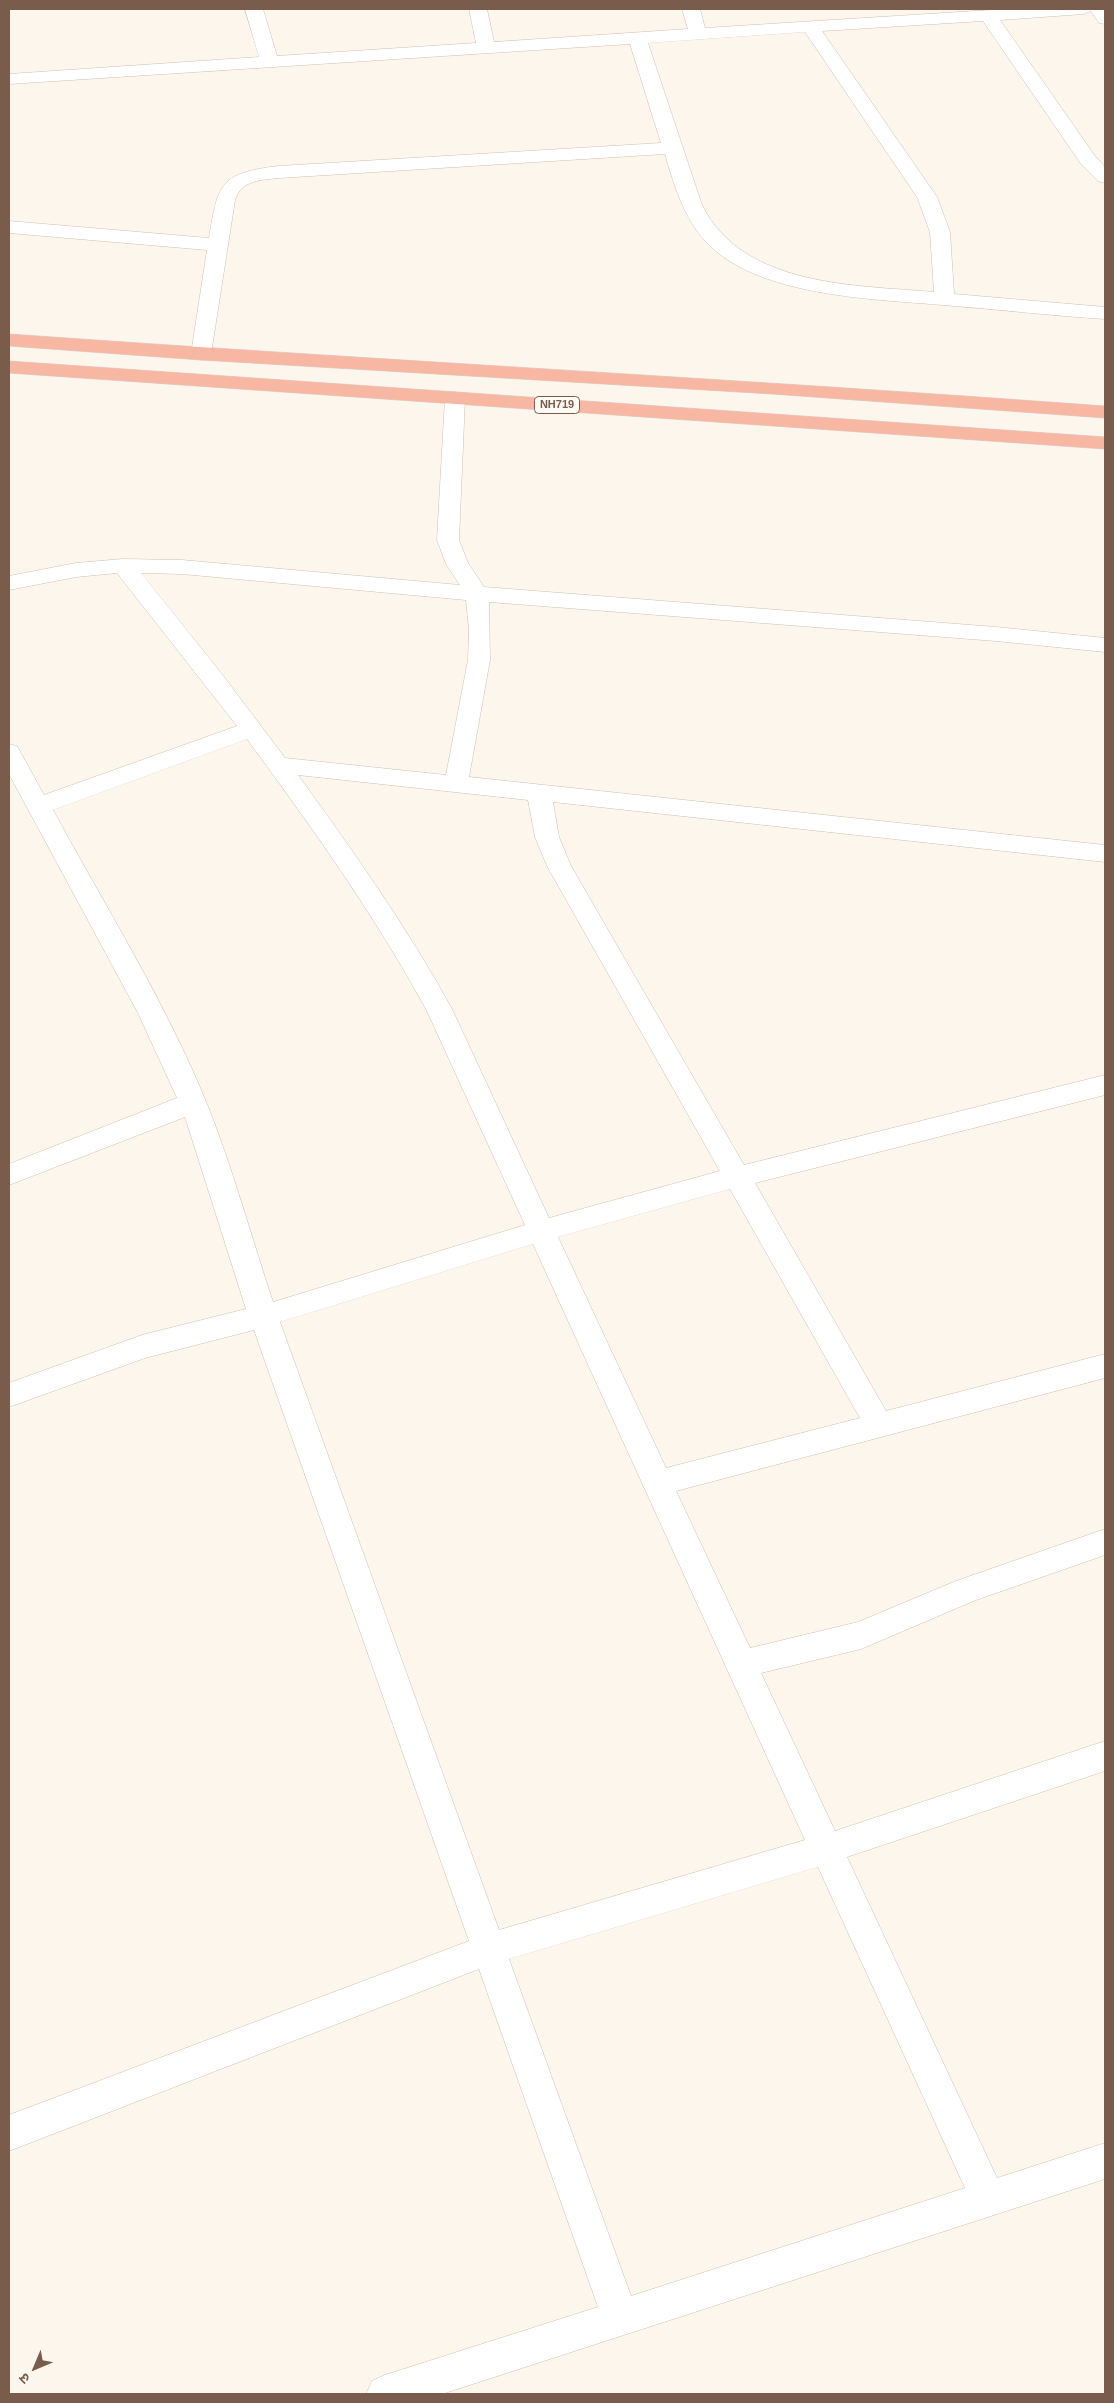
<!DOCTYPE html>
<meta charset="utf-8">
<style>
body{margin:0}
#map{position:relative;width:1114px;height:2403px;overflow:hidden;background:#fdf6ec;font-family:Helvetica,"Noto Sans Devanagari",sans-serif}
canvas{display:block}
.frame{position:absolute;inset:0;border:10px solid #7a5c4d;pointer-events:none}
.north{position:absolute;left:10px;top:2343px;width:50px;height:50px;-webkit-text-stroke:4px #fffaf3;paint-order:stroke;rotate:225deg;font-size:14px;font-weight:700;line-height:20px;text-align:center;color:#7a5c4d}
.north::after{content:'';display:block;margin:auto;width:18px;height:22px;background:#7a5c4d;clip-path:polygon(50% 0,100% 100%,50% 72%,0 100%)}
</style>
<div id="map">
<canvas width="1114" height="2403"></canvas>
<div class="frame"></div>
<div class="north">उ</div>
</div>
<script>
const ctx = document.querySelector('canvas').getContext('2d');
ctx.lineJoin = 'round';
function stroke(path, color, width, dash) {
  ctx.strokeStyle = color;
  ctx.lineWidth = width;
  ctx.lineCap = dash ? 'butt' : 'round';
  ctx.setLineDash(dash || []);
  ctx.stroke(path);
}
function fillPath(path, color) {
  ctx.fillStyle = color;
  ctx.fill(path, 'evenodd');
}
function write(font, color, halo, rows, align = 'center') {
  ctx.font = font + ' Helvetica,sans-serif';
  ctx.lineWidth = 4.5;
  ctx.setLineDash([]);
  ctx.textBaseline = 'middle';
  ctx.strokeStyle = halo;
  ctx.fillStyle = color;
  for (const [text, x, y, turn = 0] of rows) {
    ctx.save();
    ctx.translate(x, y);
    ctx.rotate((+turn || 0) * Math.PI / 180);
    ctx.textAlign = isNaN(turn) ? turn : align;
    if (halo) ctx.strokeText(text, 0, 0);
    ctx.fillText(text, 0, 0);
    ctx.restore();
  }
}
const minor = new Path2D(`
 M 245,9 L 263,9 L 277,56 L 476,43 L 469,9 L 487,9 L 494,42 L 688,29 L 682,9 L 700,9 L 705,28 L 1007,9 L 1105,9 L 1105,24 L 1099,23 L 1091,11 L 1084,14 L 1000,20 L 1095,156 L 1105,167 L 1105,183 L 1098,181 L 1081,164 L 983,21 L 822,31 L 937,197 L 950,232 L 954,294 L 1105,307 L 1105,319 C 1055,316 1005,310 954,306 C 882,299 760,299 706,242 C 684,218 674,185 665,154 L 279,178 C 261,180 241,180 235,200 L 211,354 L 208,358 L 201,360 L 194,358 L 191,354 L 207,250 L 9,233 L 9,221 L 209,238 C 218,183 220,173 279,166 L 661,143 L 630,44 L 9,84 L 9,74 L 259,57 ZM 805,32 L 917,197 L 930,232 L 934,292 C 854,285 743,287 702,205 L 648,43 Z
 M 455,392 L 462,394 L 465,398 L 459,540 L 468,563 L 484,587 L 996,627 L 1105,638 L 1105,652 L 996,641 L 489,602 L 490,660 L 469,777 L 1105,845 L 1105,862 L 553,802 L 559,837 L 571,866 L 744,1165 L 1105,1075 L 1105,1095 L 755,1183 L 886,1411 L 1105,1354 L 1105,1378 L 676,1491 L 750,1648 L 858,1622 L 956,1581 L 1105,1529 L 1105,1555 L 976,1600 L 861,1649 L 761,1673 L 835,1831 L 1105,1741 L 1105,1771 L 847,1857 L 997,2178 L 1105,2143 L 1105,2179 L 442,2394 L 366,2394 L 372,2381 L 385,2375 L 598,2307 L 479,1969 L 9,2151 L 9,2115 L 469,1941 L 254,1330 L 145,1358 L 9,1407 L 9,1383 L 142,1335 L 246,1309 L 185,1117 L 9,1185 L 9,1164 L 177,1098 L 138,1013 L 9,774 L 9,744 L 17,746 L 44,795 L 237,726 L 117,573 L 76,577 L 9,590 L 9,576 L 76,563 L 123,559 L 182,560 L 460,585 L 446,564 L 437,540 L 445,398 L 448,394 ZM 141,573 L 182,574 L 466,600 L 469,630 L 468,660 L 446,775 L 285,758 L 221,673 ZM 247,739 C 311,826 374,914 426,1009 L 525,1225 L 273,1302 C 251,1236 233,1169 207,1104 C 166,1003 105,906 53,810 ZM 298,775 L 528,800 L 535,837 L 547,866 L 720,1171 L 549,1218 L 452,1009 C 407,927 353,851 298,775 ZM 730,1189 L 860,1418 L 666,1468 L 558,1237 ZM 533,1244 L 805,1840 L 499,1930 L 280,1322 ZM 818,1867 L 965,2188 L 631,2296 L 509,1959 Z`);
const highway = new Path2D(`
 M 9,334 C 374,360 740,379 1105,406 L 1105,418 L 772,394 L 201,360 L 9,346 Z
 M 9,361 L 1105,437 L 1105,449 L 9,373 Z`);
stroke(minor, '#d1beb0', 1);
stroke(highway, '#dad1cd', 1);
fillPath(minor, '#fff');
fillPath(highway, '#f7b7a3');
for (const [x, y, w] of [
 [557,405,45]
]) {
  const box = new Path2D();
  box.roundRect(x - w / 2, y - 8.5, w, 17, 4);
  ctx.fillStyle = '#fffaf3';
  ctx.fill(box);
  stroke(box, '#7a5c4d', 1);
}
write('bold 11px', '#7a5c4d', null, [
 ["NH719",557,405]
]);
</script>
